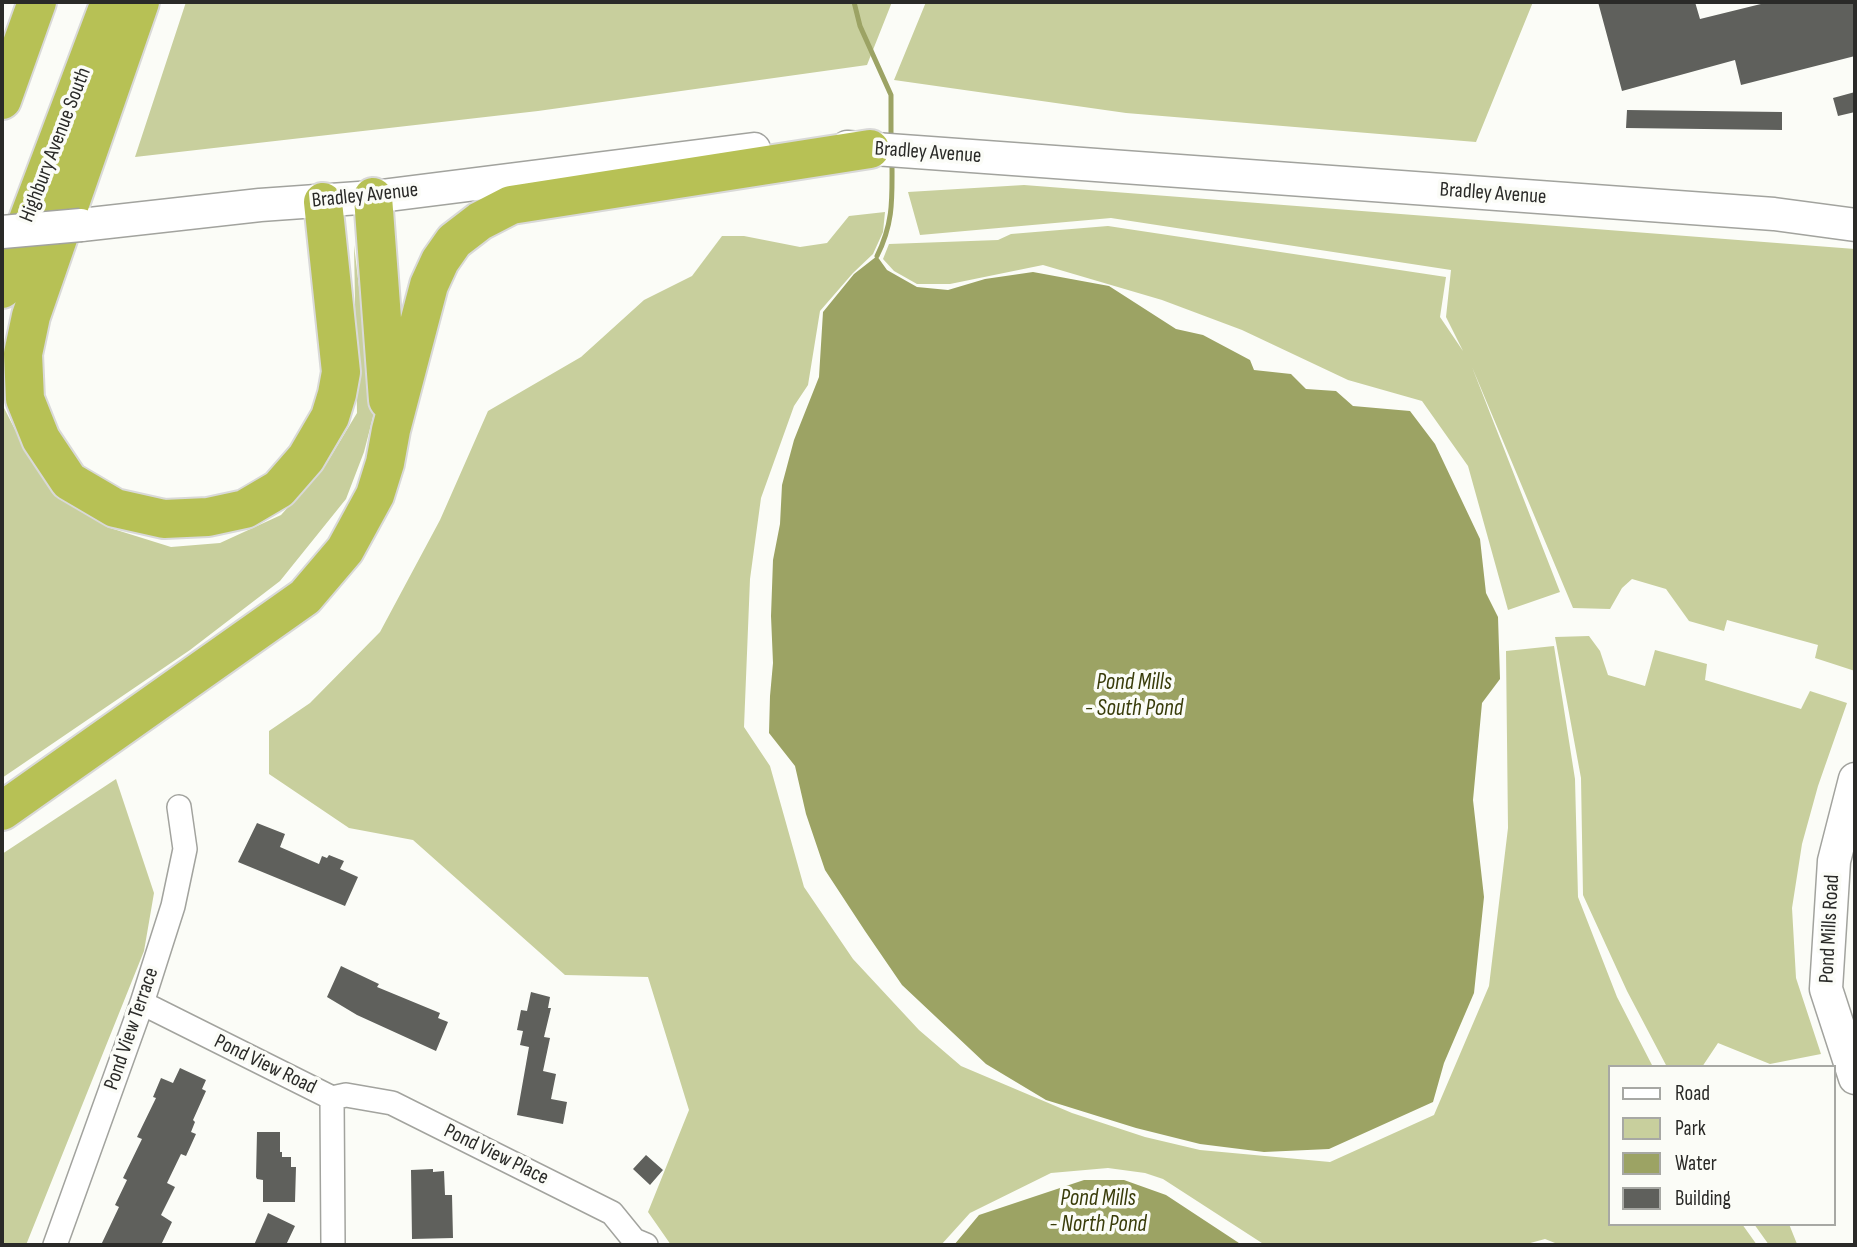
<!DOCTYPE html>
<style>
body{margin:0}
#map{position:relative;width:1857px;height:1247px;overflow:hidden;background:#fbfcf7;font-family:"Sofia Sans Condensed",sans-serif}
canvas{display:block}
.frame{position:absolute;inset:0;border:4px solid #2a2a28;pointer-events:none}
.legend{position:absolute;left:1608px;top:1065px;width:228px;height:161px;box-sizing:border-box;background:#fbfcf7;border:2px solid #a7a8a4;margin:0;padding:9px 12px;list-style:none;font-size:21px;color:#2a2a28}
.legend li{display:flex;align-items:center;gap:14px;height:35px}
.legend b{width:35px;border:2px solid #a7a8a4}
</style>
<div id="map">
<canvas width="1857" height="1247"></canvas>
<div class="frame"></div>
<ul class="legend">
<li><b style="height:9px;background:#fff"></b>Road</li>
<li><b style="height:19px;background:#c8cf9d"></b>Park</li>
<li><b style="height:19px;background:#9ca364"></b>Water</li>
<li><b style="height:19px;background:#5f605c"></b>Building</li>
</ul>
</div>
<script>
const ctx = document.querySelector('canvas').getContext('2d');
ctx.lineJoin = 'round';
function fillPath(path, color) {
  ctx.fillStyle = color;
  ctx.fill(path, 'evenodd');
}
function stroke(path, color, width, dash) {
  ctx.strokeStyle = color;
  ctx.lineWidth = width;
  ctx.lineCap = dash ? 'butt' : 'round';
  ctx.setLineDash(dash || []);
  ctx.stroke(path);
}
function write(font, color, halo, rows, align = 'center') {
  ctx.font = font + ' "Sofia Sans Condensed",sans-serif';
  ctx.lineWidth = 7;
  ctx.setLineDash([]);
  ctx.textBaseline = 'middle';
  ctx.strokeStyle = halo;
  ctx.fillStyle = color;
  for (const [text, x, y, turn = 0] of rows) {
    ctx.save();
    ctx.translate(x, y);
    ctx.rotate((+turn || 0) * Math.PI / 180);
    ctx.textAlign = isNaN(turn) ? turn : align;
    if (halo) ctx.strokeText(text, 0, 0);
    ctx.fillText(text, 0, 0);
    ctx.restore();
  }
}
fillPath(new Path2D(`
 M 186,2 L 892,2 L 867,65 L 538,111 L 135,157 Z
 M 926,2 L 1533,2 L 1476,142 L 1126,113 L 894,80 Z
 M 1024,185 L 1855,249 L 1855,671 L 1815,658 L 1818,645 L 1727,620 L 1724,631 L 1689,621 L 1666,589 L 1632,579 L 1622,588 L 1610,609 L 1573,608 L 1472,367 L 1560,592 L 1508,610 L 1468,466 L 1422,401 L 1348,380 L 1242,330 L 1162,300 L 1043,265 L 950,284 L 917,284 L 894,271 L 883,259 L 889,244 L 998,240 L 1011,234 L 1108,226 L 1446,277 L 1440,317 L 1463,351 L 1446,317 L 1451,270 L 1111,218 L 920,235 L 908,192 Z
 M 885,212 L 883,232 L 873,254 L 853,273 L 820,311 L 808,385 L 794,406 L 761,498 L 750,579 L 744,727 L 770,766 L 804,887 L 853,959 L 919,1030 L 961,1066 L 1072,1113 L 1145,1137 L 1200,1150 L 1330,1162 L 1434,1115 L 1489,986 L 1508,828 L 1506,651 L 1554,646 L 1575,779 L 1578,897 L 1617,997 L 1653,1067 L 1610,1067 L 1610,1224 L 1742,1224 L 1757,1245 L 1560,1245 L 1545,1239 L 1523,1245 L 1265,1245 L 1163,1179 L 1145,1173 L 1108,1168 L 1051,1173 L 970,1213 L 941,1245 L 671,1245 L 648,1212 L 689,1110 L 648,977 L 565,975 L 413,840 L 349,828 L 269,774 L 269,731 L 310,703 L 380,632 L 440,520 L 488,411 L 581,357 L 644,300 L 692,276 L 722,236 L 744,236 L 800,247 L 827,243 L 849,216 Z
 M 354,245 L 374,413 L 364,452 L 346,499 L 280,581 L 190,650 L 2,778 L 2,364 L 10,342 L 3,406 L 27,453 L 53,490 L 107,527 L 171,547 L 220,543 L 281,515 L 325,466 L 357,413 Z
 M 1589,636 L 1600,651 L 1608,675 L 1645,686 L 1655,650 L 1707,664 L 1705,680 L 1801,709 L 1810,691 L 1847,703 L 1818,786 L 1802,844 L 1792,908 L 1796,978 L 1821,1054 L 1770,1064 L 1718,1043 L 1702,1067 L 1667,1067 L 1627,991 L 1583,895 L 1581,778 L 1555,637 Z
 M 116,779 L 154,893 L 144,951 L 26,1245 L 2,1245 L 2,854 Z
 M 1754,1224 L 1789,1224 L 1797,1244 L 1801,1245 L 1769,1245 Z`), '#c8cf9d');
fillPath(new Path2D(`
 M 877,256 L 887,270 L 917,287 L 948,290 L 985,279 L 1033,272 L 1109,286 L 1176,329 L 1203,335 L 1250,360 L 1254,370 L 1291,374 L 1306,389 L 1336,391 L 1353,406 L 1410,411 L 1435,444 L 1480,539 L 1486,593 L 1498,617 L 1500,679 L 1482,703 L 1473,800 L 1484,897 L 1474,993 L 1444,1063 L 1433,1102 L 1329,1149 L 1264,1152 L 1200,1144 L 1136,1128 L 1046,1100 L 986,1064 L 902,985 L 865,931 L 825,870 L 806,814 L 795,766 L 769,733 L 770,696 L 773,663 L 771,616 L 773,560 L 780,524 L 782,485 L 794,440 L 819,377 L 823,312 L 854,274 Z
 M 1084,1180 L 1124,1180 L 1166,1195 L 1242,1245 L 954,1245 L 979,1215 Z`), '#9ca364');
stroke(new Path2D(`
 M 854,2 L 860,26 L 891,95 L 891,140
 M 877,256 C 894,222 892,198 892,160`), '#9ca364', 5);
fillPath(new Path2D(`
 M 1598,2 L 1695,2 L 1700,19 L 1769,2 L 1855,2 L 1855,56 L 1741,85 L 1735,60 L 1622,91 Z
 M 1855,92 L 1855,112 L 1838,116 L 1833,98 Z
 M 1627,110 L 1782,112 L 1782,130 L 1626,128 Z
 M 257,823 L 285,834 L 280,847 L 319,864 L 322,856 L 327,858 L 329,855 L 344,861 L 340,869 L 358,877 L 345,906 L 238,862 Z
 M 341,966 L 379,984 L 377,987 L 440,1013 L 438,1018 L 448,1022 L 436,1051 L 357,1015 L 327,997 Z
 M 531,992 L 550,997 L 548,1008 L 551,1008 L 544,1037 L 550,1038 L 543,1071 L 556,1074 L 551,1099 L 567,1102 L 563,1124 L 517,1115 L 529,1047 L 520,1045 L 523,1031 L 517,1030 L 521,1010 L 527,1011 Z
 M 180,1068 L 206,1080 L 202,1089 L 206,1091 L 193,1120 L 195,1122 L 191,1132 L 196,1134 L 186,1156 L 181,1154 L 167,1183 L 175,1187 L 161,1215 L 172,1222 L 161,1245 L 101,1245 L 119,1207 L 115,1205 L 127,1180 L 123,1178 L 142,1139 L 137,1137 L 156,1098 L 153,1097 L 161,1078 L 173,1083 Z
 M 257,1132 L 280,1132 L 280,1152 L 282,1152 L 282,1157 L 291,1157 L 291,1167 L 296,1167 L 295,1202 L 263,1202 L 263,1180 L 257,1179 L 256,1177 Z
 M 646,1155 L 663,1170 L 650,1185 L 633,1169 Z
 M 433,1169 L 433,1172 L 444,1171 L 445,1195 L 452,1195 L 453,1238 L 412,1239 L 411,1170 Z
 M 268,1213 L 295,1226 L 286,1245 L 254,1245 Z`), '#5f605c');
const street = new Path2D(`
 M 142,1003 L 332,1098 L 333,1245
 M 332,1098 L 346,1095 L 392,1103 L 612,1213 L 634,1240 L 646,1245
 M 55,1245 L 142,1003 L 173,906 L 185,849 L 179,807`);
const secondary = new Path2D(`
 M 847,147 L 1774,214 L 1855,225
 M 81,225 L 260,205 L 373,197 L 754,149
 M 1855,779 L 1834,861 L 1826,989 L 1855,1078`);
const highway = new Path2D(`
 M 140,2 L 31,316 L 23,354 L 25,399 L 41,439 L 69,481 L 115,508 L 164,519 L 208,517 L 245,509 L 279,489 L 306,458 L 330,417 L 337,394 L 341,372 L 323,202
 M 2,100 L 37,2
 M 373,197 L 388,400
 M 2,289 L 110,2
 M 2,811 L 305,597 L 345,550 L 375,495 L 385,463 L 391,430 L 429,285 L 440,261 L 454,241 L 480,221 L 511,205 L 870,149`);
stroke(street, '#a2a39e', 26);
stroke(secondary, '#a2a39e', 35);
stroke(highway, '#d9d9d8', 42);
stroke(street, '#fff', 23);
stroke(secondary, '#fff', 32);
stroke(highway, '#b7c155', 38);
const secondaryBridge = new Path2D(`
 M 2,232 L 81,225`);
stroke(secondaryBridge, '#a2a39e', 35, []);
stroke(secondaryBridge, '#fff', 32);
write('21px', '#2a2a28', '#fbfcf7', [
 ["Highbury Avenue South",56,145,-69],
 ["Bradley Avenue",928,153,4],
 ["Bradley Avenue",1493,194,4],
 ["Bradley Avenue",365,196,-6],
 ["Pond Mills Road",1830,929,-87],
 ["Pond View Terrace",132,1029,-71],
 ["Pond View Road",265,1065,26],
 ["Pond View Place",496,1155,26]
]);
write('italic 23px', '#393c0a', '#fbfcf7', [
 ["Pond Mills",1134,683],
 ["- South Pond",1134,709],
 ["Pond Mills",1098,1199],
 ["- North Pond",1098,1225]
]);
</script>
